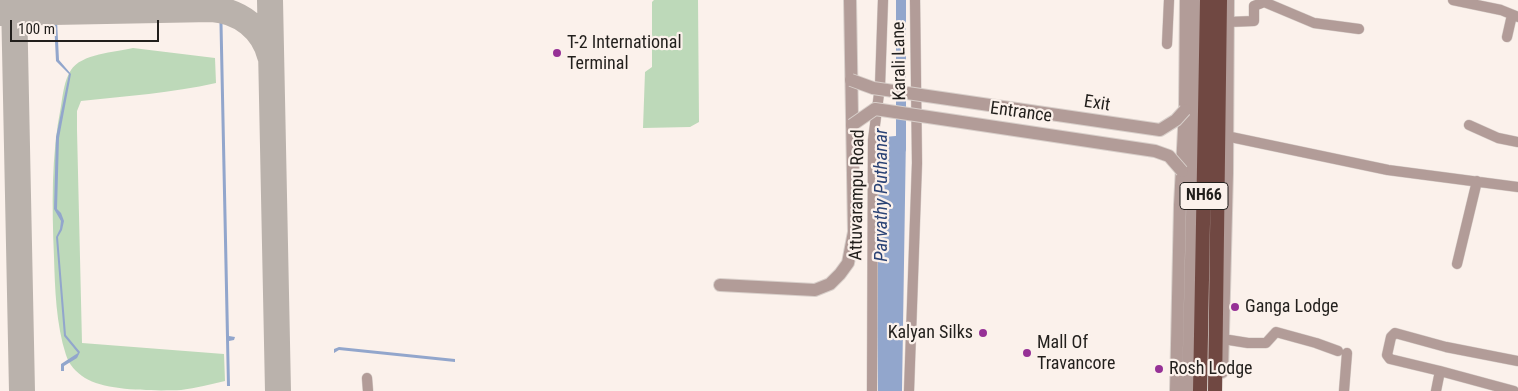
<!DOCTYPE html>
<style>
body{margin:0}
#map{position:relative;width:1518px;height:391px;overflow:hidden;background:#fbf1eb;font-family:"Roboto Condensed",sans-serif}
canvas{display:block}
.scale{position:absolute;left:10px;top:20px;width:149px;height:22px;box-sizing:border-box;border:2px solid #221f1c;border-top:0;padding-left:6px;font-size:15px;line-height:18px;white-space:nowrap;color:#221f1c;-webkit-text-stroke:4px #fbf1eb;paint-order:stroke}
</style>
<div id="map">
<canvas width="1518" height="391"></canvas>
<div class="scale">100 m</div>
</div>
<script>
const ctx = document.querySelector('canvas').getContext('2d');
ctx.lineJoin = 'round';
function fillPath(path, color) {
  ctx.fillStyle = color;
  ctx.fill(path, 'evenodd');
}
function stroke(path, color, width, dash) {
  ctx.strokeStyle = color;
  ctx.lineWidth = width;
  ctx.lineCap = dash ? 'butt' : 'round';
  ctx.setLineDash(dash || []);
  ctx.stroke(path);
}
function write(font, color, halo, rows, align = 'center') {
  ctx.font = font + ' "Roboto Condensed",sans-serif';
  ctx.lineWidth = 4.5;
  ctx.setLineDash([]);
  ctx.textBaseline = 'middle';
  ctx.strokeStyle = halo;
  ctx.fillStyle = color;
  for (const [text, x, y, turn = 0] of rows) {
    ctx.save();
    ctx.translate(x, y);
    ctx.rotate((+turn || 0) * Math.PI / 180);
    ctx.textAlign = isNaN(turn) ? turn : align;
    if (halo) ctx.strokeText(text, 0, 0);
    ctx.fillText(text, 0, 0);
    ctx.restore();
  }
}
fillPath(new Path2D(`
 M 654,0 L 698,0 L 699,122 L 690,127 L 643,128 L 645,72 L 652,67 L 652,2 Z
 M 133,48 L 215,58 L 216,83 C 172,93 126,96 81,101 L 77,111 L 77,130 L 82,343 L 224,354 L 225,381 C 211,384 196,388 181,390 C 155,391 106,391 85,378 C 76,372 69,365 66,355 C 56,324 55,289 54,257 C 52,207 51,156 61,106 C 63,94 64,81 71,70 C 81,54 115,52 133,48 Z`), '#bdd9b9');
fillPath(new Path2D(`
 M 53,0 L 56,0 L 59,60 L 71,74 L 59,138 L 57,209 L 61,213 L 64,221 L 62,230 L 58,237 L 66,335 L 80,352 L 77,358 L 64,366 L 64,371 L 61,371 L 61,364 L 78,353 L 64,336 L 56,237 L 60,229 L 61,221 L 54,209 L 56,137 L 69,74 L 56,61 Z
 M 219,0 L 222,0 L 229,336 L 235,337 L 234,340 L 229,341 L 230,386 L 227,386 Z
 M 906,135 L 902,391 L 878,391 L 874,138 Z
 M 339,347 L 455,359 L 455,362 L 339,350 L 334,353 L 334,349 Z`), '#92a6cc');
stroke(new Path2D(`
 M 901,149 L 901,0`), '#92a6cc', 10);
stroke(new Path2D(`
 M 14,0 L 22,391
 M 270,0 L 278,391
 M 0,13 L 212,9 C 240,11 263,29 270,56`), '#bab2ac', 26);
const minor = new Path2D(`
 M 1453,0 L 1501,10 L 1518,17
 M 1228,22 L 1254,21 L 1254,6 L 1264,2 L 1314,23 L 1359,29
 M 1507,37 L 1512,15
 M 1167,44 L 1169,0
 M 1469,125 L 1498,138 L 1518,142
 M 1226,136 L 1388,170 L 1518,187
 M 1457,264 L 1477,181
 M 1223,339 L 1248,343 L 1266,343 L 1276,332 L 1316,343 L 1338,351
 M 1440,371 L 1390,359 L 1387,355 L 1391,337 L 1395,333 L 1446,347 L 1518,361
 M 367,378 L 368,391
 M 872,391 L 873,140 L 880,86 L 883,0
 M 909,391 L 917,163 L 915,0
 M 1344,391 L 1347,353
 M 1436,391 L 1440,371 L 1514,391`);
const tertiary = new Path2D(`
 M 720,285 L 815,290 L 830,284 L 840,274 L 848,263 L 854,232 L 850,0
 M 1222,372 L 1227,173 L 1228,0
 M 1176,391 L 1180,205 L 1185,110 L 1186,0
 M 1188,391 L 1197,0`);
const trunk = new Path2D(`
 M 1200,391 L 1207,0
 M 1215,391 L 1220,0`);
stroke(minor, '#d8cfca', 11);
stroke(tertiary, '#d8cfca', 14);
stroke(trunk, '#d8cfca', 15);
stroke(minor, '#b29c98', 10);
stroke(tertiary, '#b29c98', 12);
stroke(trunk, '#704842', 14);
const tertiaryBridge = new Path2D(`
 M 851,80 L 873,88 L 1160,130 L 1176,120 L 1185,110
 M 852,125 L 875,109 L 1155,151 L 1169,156 L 1182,171`);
stroke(tertiaryBridge, '#d8cfca', 14, []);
stroke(tertiaryBridge, '#b29c98', 12);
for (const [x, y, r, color] of [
 [557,53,5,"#963196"],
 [1235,307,5,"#963196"],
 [983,333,5,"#963196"],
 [1027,353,5,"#963196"],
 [1159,369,5,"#963196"]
]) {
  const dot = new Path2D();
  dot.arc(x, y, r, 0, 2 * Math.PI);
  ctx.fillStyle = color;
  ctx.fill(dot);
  stroke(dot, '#fbf1eb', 2);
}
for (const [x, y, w] of [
 [1204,196,48]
]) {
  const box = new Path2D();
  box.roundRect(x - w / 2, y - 13.5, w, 27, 4);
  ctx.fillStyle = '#fbf1eb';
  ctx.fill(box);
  stroke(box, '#221f1c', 1);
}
write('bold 16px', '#221f1c', null, [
 ["NH66",1204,196]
]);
write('18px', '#221f1c', '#fbf1eb', [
 ["T-2 International",567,43],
 ["Terminal",567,64],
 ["Ganga Lodge",1245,307],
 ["Kalyan Silks",973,333,"right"],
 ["Mall Of",1037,343],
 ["Travancore",1037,364],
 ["Rosh Lodge",1169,369]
], 'left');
write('18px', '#221f1c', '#fbf1eb', [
 ["Karali Lane",900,61,-91],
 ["Exit",1097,104,9],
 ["Entrance",1021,113,8],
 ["Attuvarampu Road",858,195,-89]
]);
write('italic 19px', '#2b4375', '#fbf1eb', [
 ["Parvathy Puthanar",882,195,-90]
]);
</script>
